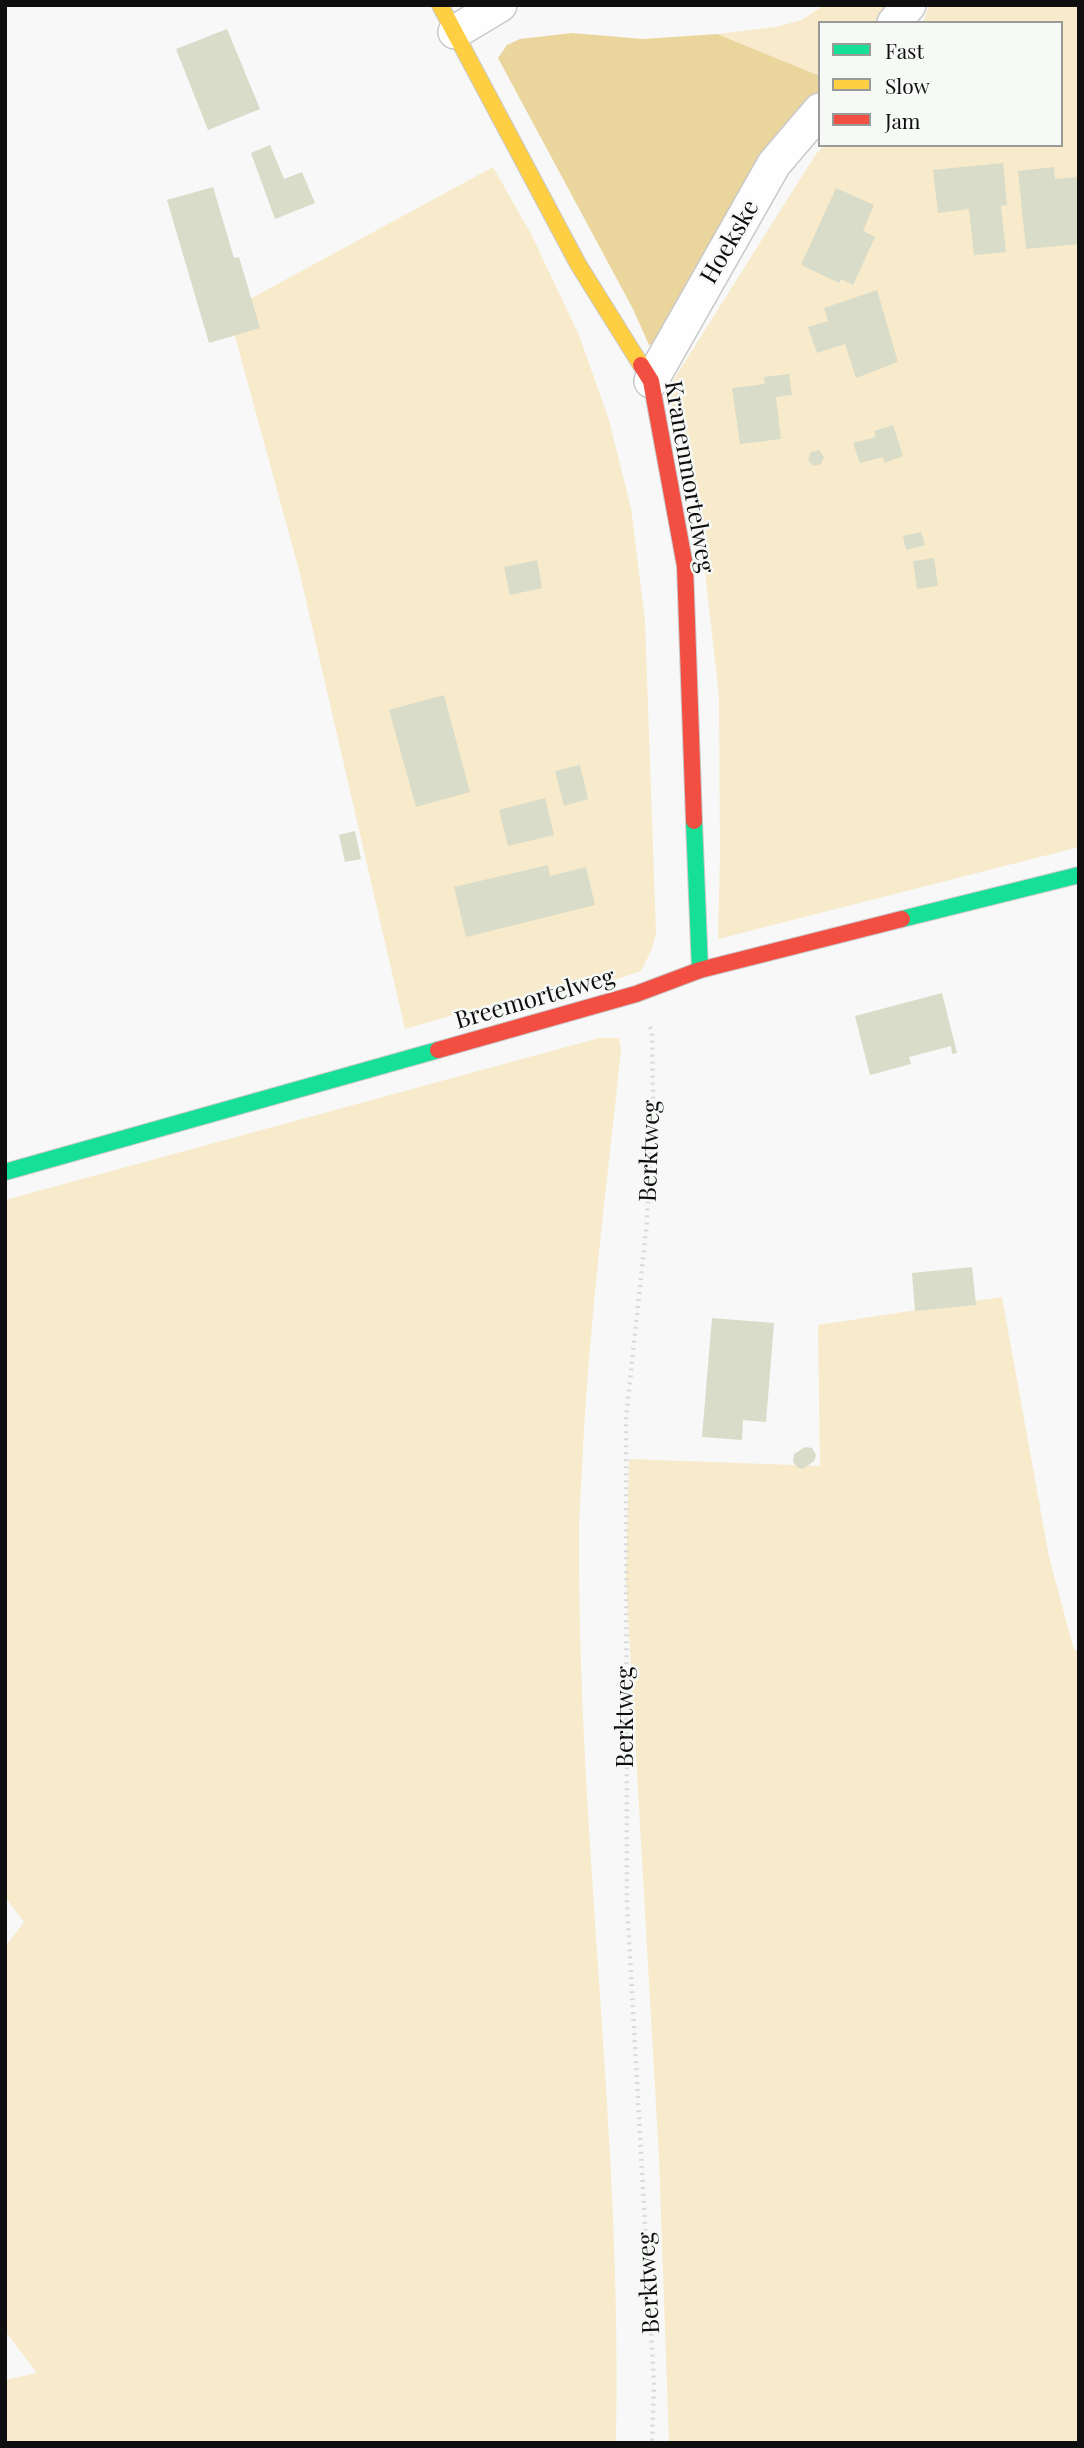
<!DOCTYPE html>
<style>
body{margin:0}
#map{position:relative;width:1084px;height:2448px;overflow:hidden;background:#f7f8f7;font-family:"Playfair Display",serif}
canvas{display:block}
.frame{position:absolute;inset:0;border:7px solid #0e0f0e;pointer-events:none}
.legend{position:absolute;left:818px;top:21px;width:245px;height:126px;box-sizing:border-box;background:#f6f9f6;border:2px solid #999b99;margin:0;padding:9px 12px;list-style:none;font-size:21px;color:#0e0f0e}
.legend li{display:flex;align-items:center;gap:14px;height:35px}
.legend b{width:35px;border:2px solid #999b99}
</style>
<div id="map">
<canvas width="1084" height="2448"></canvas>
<div class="frame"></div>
<ul class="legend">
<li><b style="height:9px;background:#16e098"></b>Fast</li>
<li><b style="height:9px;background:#ffcf43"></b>Slow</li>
<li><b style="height:9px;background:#f24e42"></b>Jam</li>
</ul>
</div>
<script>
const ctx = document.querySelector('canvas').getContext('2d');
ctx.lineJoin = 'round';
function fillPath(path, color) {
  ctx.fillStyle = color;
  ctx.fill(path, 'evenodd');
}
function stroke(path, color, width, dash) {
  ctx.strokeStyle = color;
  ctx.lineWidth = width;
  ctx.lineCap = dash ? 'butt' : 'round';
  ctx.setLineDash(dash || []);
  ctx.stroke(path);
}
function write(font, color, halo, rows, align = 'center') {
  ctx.font = font + ' "Playfair Display",serif';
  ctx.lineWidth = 5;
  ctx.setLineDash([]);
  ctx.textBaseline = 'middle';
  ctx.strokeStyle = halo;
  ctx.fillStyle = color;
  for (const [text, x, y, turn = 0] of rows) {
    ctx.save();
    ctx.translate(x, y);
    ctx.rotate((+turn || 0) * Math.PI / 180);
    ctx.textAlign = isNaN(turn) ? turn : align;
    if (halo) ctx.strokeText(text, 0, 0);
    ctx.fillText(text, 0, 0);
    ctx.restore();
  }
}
fillPath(new Path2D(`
 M 824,5 L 907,5 L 898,23 L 820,23 L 820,76 L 717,34 L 776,27 L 802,20 Z
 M 929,5 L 1079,5 L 1079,847 L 718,939 L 720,855 L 719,696 L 702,545 L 676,417 L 670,399 L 674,379 L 816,154 L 824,145 L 1061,145 L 1061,23 L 923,23 Z
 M 493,167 L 531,234 L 579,335 L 609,420 L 631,508 L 645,621 L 656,933 L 652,949 L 641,971 L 617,979 L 507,1000 L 405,1029 L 299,570 L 228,311 Z
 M 599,1038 L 619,1038 L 621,1050 C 607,1183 590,1315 583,1448 C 582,1478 579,1509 579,1539 C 578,1841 623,2141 616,2443 L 5,2443 L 5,2380 L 37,2373 L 5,2331 L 5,1947 L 24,1922 L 5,1897 L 5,1200 Z
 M 1002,1297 L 1049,1557 L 1074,1650 L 1079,1650 L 1079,2443 L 669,2443 L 659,2157 L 626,1580 L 629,1459 L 820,1466 L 818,1325 Z`), '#f8ebcc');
fillPath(new Path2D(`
 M 572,33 L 643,39 L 717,34 L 820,76 L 820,105 L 658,342 L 649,345 L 633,309 L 498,58 L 507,45 L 520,39 Z`), '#ead59d');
fillPath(new Path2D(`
 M 227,29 L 260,109 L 208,130 L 176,49 Z
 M 270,145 L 284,179 L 302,172 L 315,203 L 275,219 L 251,153 Z
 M 1003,163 L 1007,205 L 1001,206 L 1006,252 L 974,255 L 969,209 L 938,213 L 933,170 Z
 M 1054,167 L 1055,179 L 1079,177 L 1079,244 L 1026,249 L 1018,171 Z
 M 213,187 L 234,258 L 239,257 L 260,328 L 209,343 L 167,200 Z
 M 836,188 L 874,205 L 863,231 L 875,237 L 853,285 L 841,279 L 839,283 L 801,265 Z
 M 877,290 L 898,362 L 856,378 L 845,344 L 817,353 L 808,327 L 828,321 L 824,308 Z
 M 789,374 L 792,395 L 776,397 L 781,439 L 740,444 L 732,388 L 765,384 L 764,377 Z
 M 893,425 L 903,456 L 884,463 L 883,457 L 860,463 L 853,443 L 876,437 L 874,431 Z
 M 819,450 L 824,457 L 821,464 L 814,466 L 808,460 L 811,452 Z
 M 921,532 L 925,545 L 906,550 L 903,536 Z
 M 934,558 L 938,586 L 917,589 L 913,561 Z
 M 537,560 L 542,588 L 510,595 L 504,567 Z
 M 444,695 L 470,792 L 416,807 L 389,710 Z
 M 580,765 L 588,799 L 564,806 L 555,771 Z
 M 545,798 L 554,835 L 508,846 L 499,810 Z
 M 355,831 L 361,859 L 345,862 L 339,835 Z
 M 548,865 L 550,876 L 586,867 L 595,905 L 466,937 L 454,887 Z
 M 942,993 L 957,1053 L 952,1054 L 951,1046 L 909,1057 L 911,1064 L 870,1075 L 855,1016 Z
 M 972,1267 L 976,1305 L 915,1311 L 912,1273 Z
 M 712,1318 L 774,1323 L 766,1422 L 743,1420 L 742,1440 L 702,1437 Z
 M 805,1447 L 812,1448 L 816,1455 L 814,1461 L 803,1469 L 798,1468 L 793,1462 L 794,1454 Z`), '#d9dcc8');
const street = new Path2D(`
 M 894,23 L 909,5
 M 455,32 L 500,5
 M 651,381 L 774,164 L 820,110`);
const fast = new Path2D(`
 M 694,821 L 700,970
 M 902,919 L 1079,875
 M 5,1172 L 438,1050`);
const slow = new Path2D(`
 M 440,5 L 578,264 L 641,365`);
const jam = new Path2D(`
 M 641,365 L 651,381 L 685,566 L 694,821
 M 438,1050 L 636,994 L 700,970 L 902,919`);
stroke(street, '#c9c9c9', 36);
stroke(fast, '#c9c9c9', 18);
stroke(slow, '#c9c9c9', 18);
stroke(jam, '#c9c9c9', 18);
stroke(new Path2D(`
 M 650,1027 L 652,1032 L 653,1098 L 647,1221 L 626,1418 L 627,1903 L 654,2384 L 652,2443`), '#d9dad9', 4.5, [2, 5]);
stroke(street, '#fefefe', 33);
stroke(fast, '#16e098', 16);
stroke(slow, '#ffcf43', 16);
stroke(jam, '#f24e42', 16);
write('24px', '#0e0f0e', '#f6f9f6', [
 ["Hoekske",730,242,-60],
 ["Kranenmortelweg",689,477,80],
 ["Breemortelweg",535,999,-16],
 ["Berktweg",650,1151,-88],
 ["Berktweg",626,1717,-90],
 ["Berktweg",649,2283,-93]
]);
</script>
